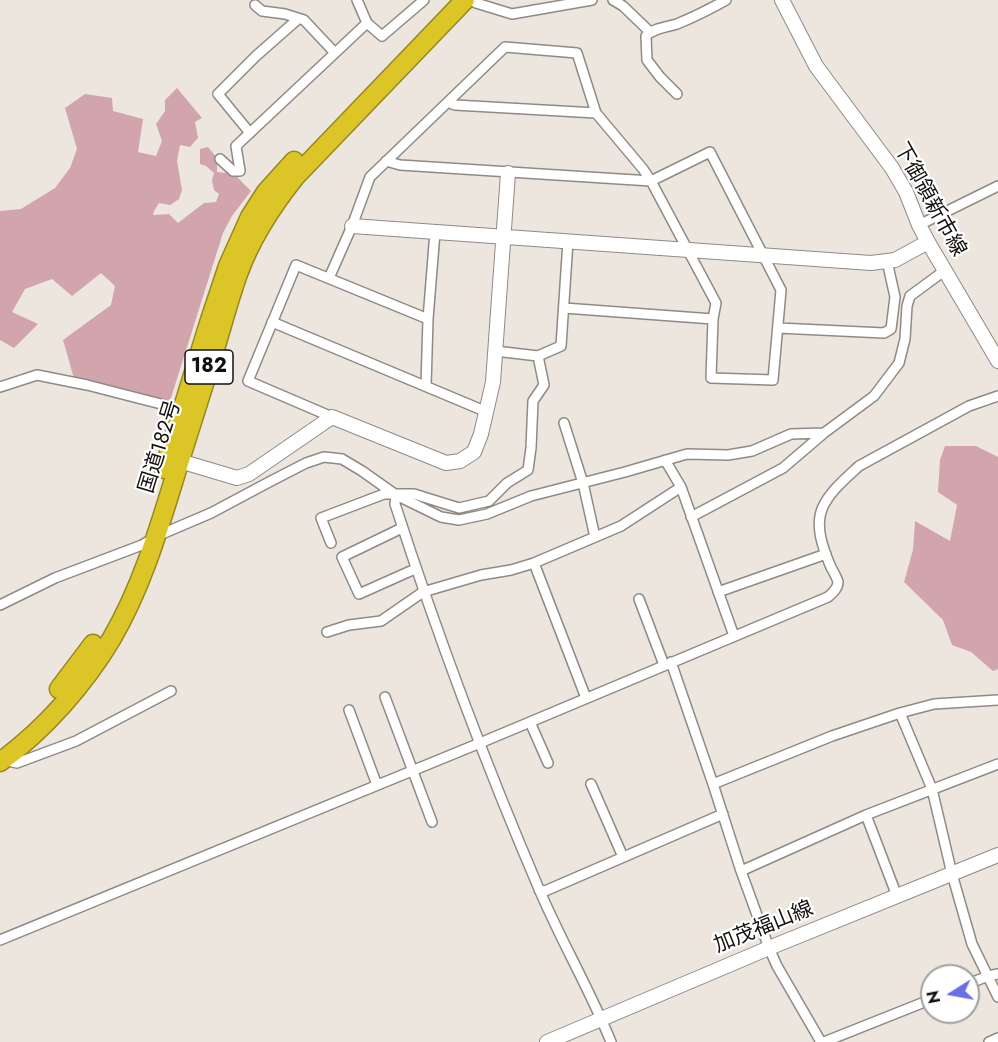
<!DOCTYPE html>
<meta charset="utf-8">
<style>
body{margin:0}
#map{position:relative;width:998px;height:1042px;overflow:hidden;background:#ece6df;font-family:Jost,sans-serif}
canvas{display:block}
.north{position:absolute;left:920px;top:964px;width:60px;height:60px;box-sizing:border-box;background:#fff;border:2px solid #a1a09f;border-radius:50%;rotate:259deg;font-size:16px;font-weight:700;line-height:24px;text-align:center;color:#13110f}
.north::after{content:'';display:block;margin:auto;width:21px;height:27px;background:#6a6ee7;clip-path:polygon(50% 0,100% 100%,50% 72%,0 100%)}
</style>
<div id="map">
<canvas width="998" height="1042"></canvas>
<div class="north">N</div>
</div>
<script>
const ctx = document.querySelector('canvas').getContext('2d');
ctx.lineJoin = 'round';
function fillPath(path, color) {
  ctx.fillStyle = color;
  ctx.fill(path, 'evenodd');
}
function stroke(path, color, width, dash) {
  ctx.strokeStyle = color;
  ctx.lineWidth = width;
  ctx.lineCap = dash ? 'butt' : 'round';
  ctx.setLineDash(dash || []);
  ctx.stroke(path);
}
function write(font, color, halo, rows, align = 'center') {
  ctx.font = font + ' Jost,"Noto Sans JP",sans-serif';
  ctx.lineWidth = 4.5;
  ctx.setLineDash([]);
  ctx.textBaseline = 'middle';
  ctx.strokeStyle = halo;
  ctx.fillStyle = color;
  for (const [text, x, y, turn = 0] of rows) {
    ctx.save();
    ctx.translate(x, y);
    ctx.rotate((+turn || 0) * Math.PI / 180);
    ctx.textAlign = isNaN(turn) ? turn : align;
    if (halo) ctx.strokeText(text, 0, 0);
    ctx.fillText(text, 0, 0);
    ctx.restore();
  }
}
fillPath(new Path2D(`
 M 177,88 L 202,118 L 195,122 L 198,138 L 190,147 L 180,145 L 177,161 L 182,190 L 179,199 L 170,205 L 159,203 L 154,211 L 153,215 L 169,214 L 178,223 L 204,203 L 216,202 L 219,194 L 214,190 L 212,180 L 214,173 L 206,166 L 200,164 L 200,149 L 208,147 L 217,158 L 217,172 L 234,174 L 251,191 L 232,216 L 223,233 L 170,401 L 75,382 L 63,340 L 111,305 L 115,286 L 101,273 L 72,296 L 52,279 L 25,289 L 12,312 L 38,324 L 14,348 L 0,340 L 0,211 L 21,209 L 55,188 L 70,168 L 77,149 L 65,108 L 85,94 L 112,98 L 113,111 L 143,119 L 138,152 L 156,156 L 162,141 L 156,124 L 165,111 L 165,100 Z
 M 945,446 L 976,446 L 998,457 L 998,669 L 993,671 L 971,652 L 952,645 L 943,620 L 904,582 L 913,550 L 915,521 L 950,541 L 957,505 L 938,492 L 940,460 Z`), '#d1a5ab');
const street = new Path2D(`
 M 357,0 L 367,23
 M 473,0 L 476,3 L 512,14 L 592,0
 M 613,0 L 623,6 L 650,32
 M 255,5 L 262,11 L 285,14 L 304,20 L 335,53
 M 677,94 L 660,77 L 647,60 L 646,36 C 653,28 667,27 677,24 C 694,17 710,9 726,0
 M 448,102 L 455,105 L 596,113
 M 250,133 L 218,94 L 256,56 L 298,19
 M 220,159 L 233,171 L 240,171 L 236,146 L 367,23 L 382,36 L 424,0
 M 919,225 L 998,186
 M 329,278 L 352,226 L 370,177 L 505,47 L 577,53 L 596,113 L 643,169 L 651,181 L 716,303 L 713,319 L 711,378 L 773,380 L 781,290 L 710,152 L 651,181 L 400,165 L 386,161
 M 564,308 L 713,319
 M 272,322 L 487,412
 M 778,328 L 884,333 L 891,329 L 895,297 L 887,261
 M 495,351 L 538,356 L 561,346 L 568,241
 M 426,386 L 428,319 L 435,232
 M 0,387 L 37,375 L 87,385 L 161,404 L 183,413
 M 332,417 L 248,381 L 296,265 L 428,319
 M 564,423 L 583,483 L 595,537
 M 665,460 L 681,487 L 734,636
 M 396,495 L 395,504 C 437,634 485,763 539,889 C 561,941 590,990 611,1042
 M 691,517 L 783,468 L 824,433
 M 402,528 L 342,557 L 359,594 L 415,569
 M 331,543 L 321,518 L 384,494 L 414,494 L 459,508 L 489,501 L 507,483 L 528,470 L 531,448 L 533,401 L 544,385 L 538,356
 M 534,563 L 586,698
 M 718,592 L 826,554
 M 639,599 L 664,665
 M 0,605 L 55,578 L 142,545 L 157,536 L 211,513 L 271,481 L 306,463 L 324,457 L 342,459 L 362,471 L 396,495 L 441,517 L 459,520 L 487,514 L 531,496 L 625,472 L 687,454 L 728,455 L 752,451 L 791,434 L 824,433 L 874,396 L 899,363 L 905,339 L 907,306 L 910,296 L 944,271
 M 327,632 L 349,625 L 381,621 L 423,592 L 481,575 L 511,570 L 534,563 L 621,526 L 681,487
 M 671,662 L 713,784 L 741,871 L 769,948 L 777,966 L 821,1042
 M 385,697 L 432,822
 M 349,710 L 377,785
 M 900,713 L 932,789 L 952,874 L 972,944 L 998,997
 M 530,722 L 548,763
 M 3,760 L 17,763 L 76,741 L 171,691
 M 591,784 L 623,857
 M 713,784 L 832,736 L 900,713 L 934,704 L 998,700
 M 866,815 L 897,896
 M 741,871 L 866,815 L 998,764
 M 539,890 L 545,891 L 723,814
 M 0,940 L 480,743 L 828,597 C 832,593 838,589 838,582 C 837,577 832,570 830,565 C 823,548 815,527 822,509 C 829,492 845,479 859,466 L 969,406 L 998,396
 M 968,984 L 988,976 L 998,974
 M 824,1042 L 932,999
 M 989,1042 L 998,1038`);
const secondary = new Path2D(`
 M 782,0 L 816,66 L 892,168 L 906,192 L 919,225 L 928,242 L 998,361
 M 352,226 L 871,263 L 895,260 L 928,242
 M 173,459 L 237,478 L 249,474 L 332,417 L 446,463 L 460,461 L 474,452 L 481,434 L 493,382 L 508,173
 M 547,1042 L 769,948 L 998,855`);
const highway = new Path2D(`
 M 164,469 L 210,320 L 228,266 L 250,217 L 266,192 L 294,161
 M 59,689 L 93,644
 M 0,762 C 43,731 85,684 112,638 C 144,583 161,521 180,460 C 191,424 203,388 214,352 C 222,326 229,299 238,274 C 251,238 272,206 296,176 L 465,0`);
stroke(street, '#908a84', 12);
stroke(secondary, '#908a84', 16);
stroke(highway, '#96871f', 21);
stroke(street, '#fff', 9);
stroke(secondary, '#fff', 14);
stroke(highway, '#dcc627', 18);
for (const [x, y, w] of [
 [209,367,48]
]) {
  const box = new Path2D();
  box.roundRect(x - w / 2, y - 17, w, 34, 4.5);
  ctx.fillStyle = '#fff';
  ctx.fill(box);
  stroke(box, '#13110f', 1.5);
}
write('bold 20px', '#13110f', null, [
 ["182",209,367]
]);
write('21px', '#13110f', '#fff', [
 ["下御領新市線",929,200,61],
 ["国道182号",161,447,-73],
 ["加茂福山線",764,928,-22]
]);
</script>
